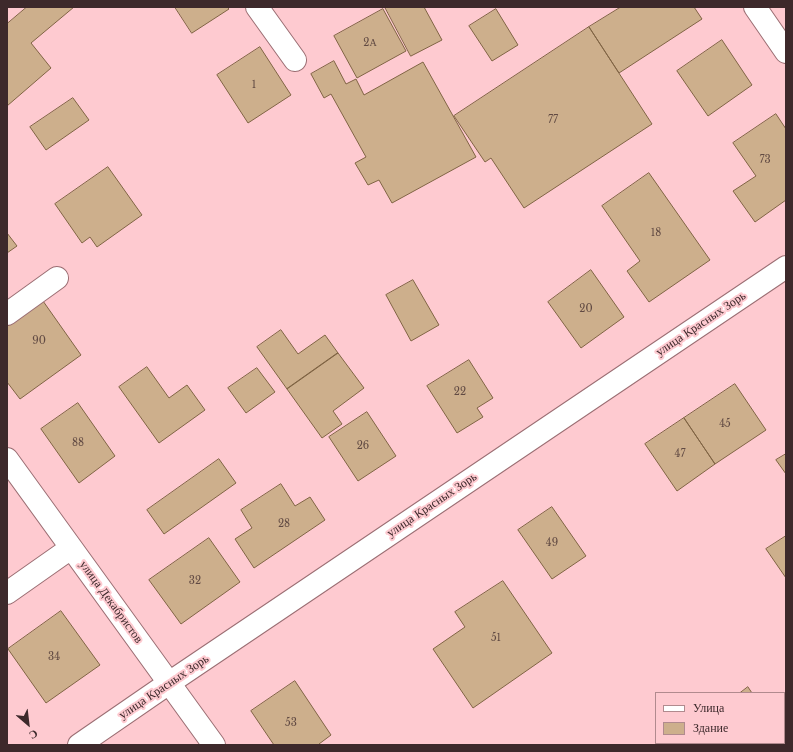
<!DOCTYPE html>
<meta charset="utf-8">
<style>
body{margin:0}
#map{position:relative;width:793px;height:752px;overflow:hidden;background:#fecad0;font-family:"Libre Baskerville",serif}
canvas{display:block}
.frame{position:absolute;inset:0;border:8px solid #3d292b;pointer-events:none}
.legend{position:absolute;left:655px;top:692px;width:130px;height:52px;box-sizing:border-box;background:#fecad0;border:1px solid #b18a8e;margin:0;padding:5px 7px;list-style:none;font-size:12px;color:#3d292b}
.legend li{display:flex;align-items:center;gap:8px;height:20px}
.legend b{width:20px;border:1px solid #b18a8e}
.north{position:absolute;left:8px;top:704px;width:40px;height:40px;-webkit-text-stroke:3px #fecad0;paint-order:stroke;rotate:152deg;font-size:11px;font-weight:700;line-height:16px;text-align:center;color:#3d292b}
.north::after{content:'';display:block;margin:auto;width:14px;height:18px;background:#3d292b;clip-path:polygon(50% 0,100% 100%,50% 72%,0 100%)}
</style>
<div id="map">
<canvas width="793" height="752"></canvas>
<div class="frame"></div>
<ul class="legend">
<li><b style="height:5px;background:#fff"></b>Улица</li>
<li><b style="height:11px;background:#cdaf8c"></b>Здание</li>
</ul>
<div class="north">С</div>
</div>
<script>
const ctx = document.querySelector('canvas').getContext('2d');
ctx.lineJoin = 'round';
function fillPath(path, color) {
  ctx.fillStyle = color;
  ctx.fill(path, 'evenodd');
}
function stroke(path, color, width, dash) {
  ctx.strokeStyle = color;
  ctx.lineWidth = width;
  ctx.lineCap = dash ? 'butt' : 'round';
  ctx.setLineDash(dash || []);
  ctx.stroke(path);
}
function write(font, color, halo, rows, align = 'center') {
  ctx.font = font + ' "Libre Baskerville",serif';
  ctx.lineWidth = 4;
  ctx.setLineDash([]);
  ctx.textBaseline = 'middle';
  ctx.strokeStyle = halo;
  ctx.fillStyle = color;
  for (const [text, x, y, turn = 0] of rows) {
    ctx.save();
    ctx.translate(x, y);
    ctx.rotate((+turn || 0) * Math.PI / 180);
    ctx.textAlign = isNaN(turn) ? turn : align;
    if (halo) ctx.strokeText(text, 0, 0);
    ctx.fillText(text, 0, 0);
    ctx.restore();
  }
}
const building = new Path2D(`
 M 27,7 L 74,7 L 31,43 L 51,68 L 7,106 L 7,24 Z
 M 175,7 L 227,7 L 229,9 L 192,33 Z
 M 385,7 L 424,7 L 442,40 L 411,56 Z
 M 621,7 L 694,7 L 702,19 L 619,73 L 589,27 Z
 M 383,9 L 406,51 L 357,78 L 334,36 Z
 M 496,9 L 518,45 L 492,61 L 469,26 Z
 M 589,27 L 652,124 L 524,208 L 491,158 L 485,162 L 454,116 Z
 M 722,40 L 752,85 L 708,116 L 677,71 Z
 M 260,47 L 291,95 L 248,123 L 217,75 Z
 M 334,61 L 346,84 L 356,79 L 364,95 L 423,62 L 476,157 L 392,203 L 379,180 L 368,185 L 355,163 L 366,157 L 331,94 L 324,98 L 311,74 Z
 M 73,98 L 89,120 L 46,150 L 30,127 Z
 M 776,114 L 786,129 L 786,200 L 755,222 L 733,191 L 756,176 L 733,143 Z
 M 108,167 L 142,215 L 97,247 L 90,237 L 82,243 L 55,204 Z
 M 649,173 L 710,260 L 649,302 L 627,271 L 640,261 L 602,206 Z
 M 7,233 L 17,246 L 7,253 Z
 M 591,270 L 624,317 L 581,348 L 548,302 Z
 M 413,280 L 439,325 L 411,341 L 386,295 Z
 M 43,301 L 81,355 L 20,399 L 7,382 L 7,327 Z
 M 281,330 L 298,354 L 325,335 L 338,353 L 287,389 L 257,347 Z
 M 338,353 L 364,388 L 333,411 L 342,424 L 322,438 L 287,389 Z
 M 469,360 L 493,398 L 477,408 L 483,417 L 457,433 L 427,386 Z
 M 147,367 L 169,398 L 187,385 L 205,410 L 159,443 L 119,387 Z
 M 257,368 L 275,392 L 246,413 L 228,388 Z
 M 735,384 L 766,430 L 715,464 L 684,418 Z
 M 78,403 L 115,456 L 79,483 L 41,429 Z
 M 367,412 L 396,456 L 358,481 L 329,437 Z
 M 684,418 L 715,464 L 677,491 L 645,444 Z
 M 786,454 L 786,474 L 776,460 Z
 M 219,459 L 236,483 L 164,534 L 147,510 Z
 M 281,484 L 295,506 L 310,497 L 325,520 L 254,568 L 235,539 L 252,528 L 241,510 Z
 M 552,507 L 586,556 L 552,579 L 518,530 Z
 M 786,536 L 786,578 L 766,549 Z
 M 209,538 L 240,582 L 181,624 L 149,580 Z
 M 503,581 L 552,653 L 473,708 L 433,649 L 465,627 L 455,612 Z
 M 61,611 L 100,665 L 46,703 L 8,649 Z
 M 295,681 L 331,735 L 319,744 L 320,745 L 274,745 L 251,711 Z
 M 748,687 L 752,693 L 740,693 Z
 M 716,743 L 755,743 L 752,745 L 717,745 Z`);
fillPath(building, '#cdaf8c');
stroke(building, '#806444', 1);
const minor = new Path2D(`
 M 257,7 L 295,60
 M 755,7 L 786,52
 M 7,314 L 57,278
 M 7,459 L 214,745
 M 7,593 L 71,548`);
const major = new Path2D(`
 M 79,745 L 169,683 L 786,267`);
stroke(minor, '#9b6e73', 24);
stroke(major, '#9b6e73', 24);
stroke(minor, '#fff', 22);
stroke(major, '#fff', 22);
write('10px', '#614a43', null, [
 ["2А",370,43],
 ["1",254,85],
 ["77",553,120],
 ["73",765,160],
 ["18",656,233],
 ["20",586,309],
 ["90",39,341],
 ["22",460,392],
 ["45",725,424],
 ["88",78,443],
 ["26",363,446],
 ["47",680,454],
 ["28",284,524],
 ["49",552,543],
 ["32",195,581],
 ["51",496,638],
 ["34",54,657],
 ["53",291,723]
]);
write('12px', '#3d292b', '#fecad0', [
 ["улица Красных Зорь",701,324,-34],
 ["улица Красных Зорь",432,505,-34],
 ["улица Декабристов",111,602,54],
 ["улица Красных Зорь",164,687,-34]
]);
</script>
